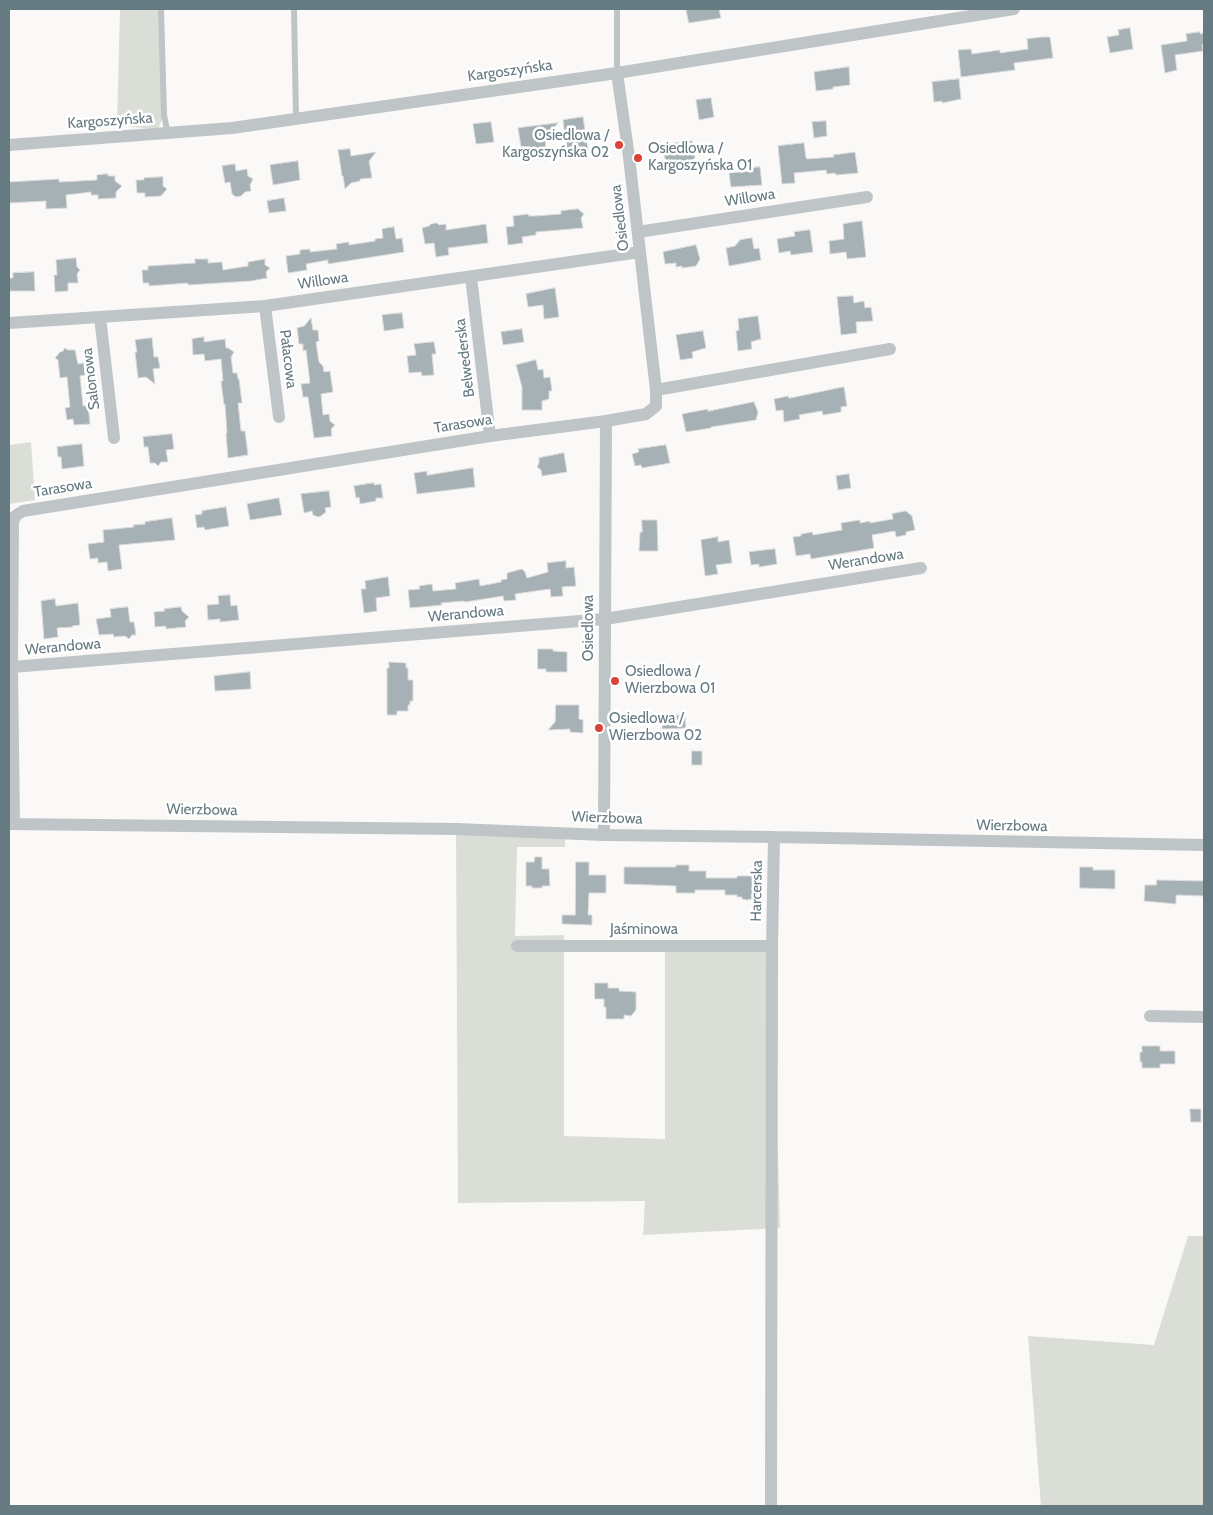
<!DOCTYPE html>
<meta charset="utf-8">
<style>
body{margin:0}
#map{position:relative;width:1213px;height:1515px;overflow:hidden;background:#faf9f8;font-family:Cabin,sans-serif}
canvas{display:block}
.frame{position:absolute;inset:0;border:10px solid #667a81;pointer-events:none}
</style>
<div id="map">
<canvas width="1213" height="1515"></canvas>
<div class="frame"></div>
</div>
<script>
const ctx = document.querySelector('canvas').getContext('2d');
ctx.lineJoin = 'round';
function fillPath(path, color) {
  ctx.fillStyle = color;
  ctx.fill(path, 'evenodd');
}
function stroke(path, color, width, dash) {
  ctx.strokeStyle = color;
  ctx.lineWidth = width;
  ctx.lineCap = dash ? 'butt' : 'round';
  ctx.setLineDash(dash || []);
  ctx.stroke(path);
}
function write(font, color, halo, rows, align = 'center') {
  ctx.font = font + ' Cabin,sans-serif';
  ctx.lineWidth = 5;
  ctx.setLineDash([]);
  ctx.textBaseline = 'middle';
  ctx.strokeStyle = halo;
  ctx.fillStyle = color;
  for (const [text, x, y, turn = 0] of rows) {
    ctx.save();
    ctx.translate(x, y);
    ctx.rotate((+turn || 0) * Math.PI / 180);
    ctx.textAlign = isNaN(turn) ? turn : align;
    if (halo) ctx.strokeText(text, 0, 0);
    ctx.fillText(text, 0, 0);
    ctx.restore();
  }
}
fillPath(new Path2D(`
 M 120,9 L 161,9 L 164,115 L 158,129 L 117,126 Z
 M 31,442 L 35,500 L 9,504 L 9,445 Z
 M 456,829 L 565,833 L 565,847 L 517,847 L 515,936 L 564,935 L 564,1136 L 665,1139 L 665,946 L 772,946 L 780,1228 L 643,1235 L 645,1201 L 458,1203 Z
 M 1188,1236 L 1204,1236 L 1204,1506 L 1041,1506 L 1028,1336 L 1154,1345 Z`), '#dbded7');
const building = new Path2D(`
 M 686,9 L 719,9 L 721,18 L 689,23 Z
 M 1130,28 L 1133,49 L 1110,53 L 1107,37 L 1119,35 L 1118,30 Z
 M 1200,32 L 1200,34 L 1204,33 L 1204,44 L 1202,45 L 1203,51 L 1175,55 L 1177,70 L 1165,73 L 1161,45 L 1187,41 L 1186,34 Z
 M 1043,37 L 1050,37 L 1053,58 L 1014,63 L 1015,70 L 961,77 L 958,50 L 971,49 L 972,54 L 1000,50 L 1000,53 L 1028,49 L 1027,39 Z
 M 849,67 L 850,85 L 833,87 L 833,89 L 816,91 L 814,72 Z
 M 959,79 L 961,99 L 942,103 L 942,101 L 934,102 L 932,82 Z
 M 711,98 L 714,117 L 699,120 L 696,100 Z
 M 583,117 L 588,149 L 567,152 L 563,120 Z
 M 826,121 L 827,136 L 814,138 L 812,122 Z
 M 491,122 L 494,142 L 476,144 L 473,124 Z
 M 558,123 L 545,139 L 546,148 L 542,148 L 538,157 L 533,150 L 529,150 L 529,147 L 521,147 L 518,128 Z
 M 692,141 L 695,158 L 683,167 L 677,167 L 670,164 L 666,165 L 663,145 Z
 M 804,143 L 806,158 L 807,159 L 834,157 L 833,155 L 855,152 L 858,173 L 836,175 L 835,173 L 827,174 L 826,170 L 794,173 L 795,183 L 782,184 L 778,146 Z
 M 350,149 L 351,156 L 376,152 L 369,161 L 372,178 L 360,179 L 360,181 L 351,183 L 345,189 L 343,176 L 342,176 L 338,150 Z
 M 298,161 L 300,180 L 273,185 L 270,165 Z
 M 235,164 L 236,171 L 247,169 L 248,176 L 253,179 L 250,185 L 251,191 L 245,192 L 241,196 L 236,197 L 232,194 L 230,182 L 225,183 L 222,166 Z
 M 760,167 L 762,185 L 731,187 L 729,173 L 750,171 L 749,168 Z
 M 108,174 L 108,176 L 115,176 L 115,181 L 122,186 L 116,192 L 116,198 L 98,199 L 98,195 L 91,195 L 91,192 L 66,195 L 67,208 L 46,209 L 46,201 L 9,203 L 9,182 L 59,179 L 59,182 L 97,180 L 97,175 Z
 M 163,177 L 163,186 L 167,189 L 161,196 L 145,197 L 145,193 L 137,193 L 136,180 L 144,180 L 144,178 Z
 M 284,198 L 286,211 L 269,213 L 267,201 Z
 M 578,209 L 584,214 L 581,218 L 583,228 L 536,232 L 536,235 L 522,237 L 523,243 L 508,245 L 506,227 L 514,226 L 513,216 L 528,214 L 529,216 L 535,216 L 561,214 L 561,211 Z
 M 862,221 L 866,257 L 847,259 L 846,252 L 830,254 L 829,241 L 844,239 L 843,224 Z
 M 437,223 L 439,225 L 446,224 L 446,230 L 486,224 L 488,243 L 448,248 L 449,255 L 436,257 L 434,243 L 425,244 L 422,228 L 429,226 L 431,224 Z
 M 394,227 L 396,239 L 402,238 L 404,252 L 328,264 L 328,260 L 306,264 L 307,270 L 288,273 L 286,256 L 300,254 L 300,250 L 310,249 L 310,252 L 337,249 L 336,244 L 349,242 L 349,245 L 375,241 L 375,239 L 383,238 L 382,229 Z
 M 810,230 L 813,252 L 791,255 L 790,251 L 779,253 L 777,239 L 795,236 L 794,232 Z
 M 752,238 L 754,249 L 759,248 L 761,260 L 729,266 L 726,248 L 735,246 L 740,240 Z
 M 696,245 L 700,259 L 696,266 L 682,268 L 682,266 L 676,267 L 676,263 L 665,264 L 663,252 Z
 M 76,258 L 77,267 L 80,270 L 77,274 L 78,283 L 68,283 L 68,291 L 55,292 L 54,275 L 57,275 L 56,260 Z
 M 195,259 L 208,259 L 208,263 L 222,262 L 223,270 L 248,266 L 248,262 L 265,259 L 265,265 L 270,268 L 266,272 L 267,278 L 251,281 L 188,285 L 188,283 L 149,286 L 149,283 L 143,283 L 142,270 L 148,270 L 148,266 L 195,263 Z
 M 34,272 L 35,291 L 9,291 L 9,278 L 13,278 L 13,273 Z
 M 555,288 L 559,317 L 544,319 L 543,305 L 528,307 L 526,294 Z
 M 853,296 L 854,303 L 864,301 L 865,308 L 871,307 L 873,321 L 856,322 L 857,333 L 841,335 L 837,297 Z
 M 402,313 L 404,328 L 384,331 L 382,315 Z
 M 758,316 L 761,339 L 751,342 L 752,349 L 738,351 L 736,331 L 739,330 L 738,319 Z
 M 311,318 L 313,330 L 318,330 L 319,341 L 316,342 L 319,362 L 323,366 L 324,372 L 330,371 L 333,392 L 321,394 L 323,415 L 329,414 L 330,421 L 335,425 L 331,429 L 332,436 L 314,438 L 308,397 L 303,397 L 301,384 L 310,383 L 306,350 L 303,351 L 303,344 L 299,344 L 297,328 L 304,326 Z
 M 522,329 L 524,342 L 503,345 L 501,332 Z
 M 703,331 L 706,348 L 692,352 L 693,358 L 680,360 L 676,335 Z
 M 204,337 L 204,342 L 225,339 L 226,348 L 228,348 L 234,352 L 231,357 L 233,373 L 237,373 L 238,379 L 239,379 L 242,403 L 238,403 L 241,431 L 245,431 L 248,455 L 228,458 L 226,433 L 227,433 L 225,404 L 224,405 L 221,381 L 223,381 L 221,359 L 205,361 L 204,354 L 193,355 L 192,339 Z
 M 152,338 L 154,357 L 158,357 L 160,368 L 153,369 L 155,384 L 146,377 L 138,378 L 135,352 L 137,352 L 135,340 Z
 M 434,342 L 436,354 L 432,354 L 434,375 L 422,376 L 421,372 L 409,373 L 407,356 L 416,355 L 414,344 Z
 M 65,348 L 68,350 L 75,350 L 78,364 L 84,363 L 85,375 L 80,376 L 83,406 L 88,405 L 90,424 L 74,425 L 73,419 L 67,420 L 65,408 L 70,407 L 67,377 L 60,378 L 58,360 L 55,358 L 60,352 L 63,351 Z
 M 536,360 L 538,370 L 543,369 L 544,378 L 550,377 L 552,391 L 549,391 L 549,399 L 542,401 L 542,410 L 522,410 L 522,387 L 516,365 Z
 M 844,387 L 847,406 L 841,407 L 841,412 L 823,415 L 822,411 L 799,415 L 800,419 L 784,422 L 783,410 L 776,411 L 774,399 L 788,396 L 789,398 Z
 M 754,402 L 758,412 L 756,420 L 711,427 L 711,428 L 686,432 L 682,414 L 708,409 L 708,411 Z
 M 172,434 L 174,449 L 166,450 L 168,462 L 161,462 L 158,466 L 155,463 L 150,463 L 148,447 L 144,447 L 143,437 Z
 M 82,444 L 84,466 L 62,469 L 61,457 L 58,457 L 57,447 Z
 M 666,445 L 670,463 L 642,468 L 641,465 L 635,466 L 632,454 L 639,452 L 638,449 Z
 M 564,453 L 567,472 L 542,476 L 541,470 L 537,467 L 539,463 L 539,458 Z
 M 473,468 L 475,487 L 417,494 L 414,473 L 427,471 L 427,475 Z
 M 849,474 L 851,488 L 838,490 L 836,476 Z
 M 374,483 L 374,485 L 381,484 L 383,498 L 376,498 L 376,501 L 360,504 L 359,497 L 356,498 L 354,486 Z
 M 329,491 L 331,507 L 325,508 L 326,512 L 321,516 L 318,517 L 313,515 L 312,511 L 304,513 L 301,494 Z
 M 279,498 L 282,515 L 250,520 L 247,504 Z
 M 226,507 L 229,526 L 205,530 L 204,527 L 197,528 L 195,515 L 202,514 L 202,511 Z
 M 906,511 L 912,516 L 915,530 L 906,532 L 906,535 L 896,537 L 895,531 L 872,535 L 874,548 L 811,559 L 810,554 L 796,556 L 793,537 L 801,536 L 801,534 L 812,532 L 813,535 L 842,530 L 841,523 L 860,520 L 860,523 L 870,521 L 870,523 L 893,519 L 892,514 Z
 M 172,518 L 175,540 L 119,545 L 122,569 L 108,571 L 107,562 L 98,563 L 98,558 L 90,559 L 88,544 L 104,542 L 103,530 L 134,527 L 133,525 L 145,524 L 145,522 Z
 M 642,520 L 657,520 L 658,551 L 639,551 L 640,532 L 642,532 Z
 M 718,537 L 718,542 L 729,540 L 732,563 L 716,565 L 718,574 L 705,576 L 701,540 Z
 M 775,549 L 777,564 L 759,567 L 759,564 L 751,565 L 749,552 Z
 M 566,561 L 566,568 L 574,567 L 576,586 L 562,587 L 563,596 L 551,597 L 550,589 L 515,594 L 516,600 L 504,601 L 503,596 L 465,602 L 464,601 L 441,603 L 442,605 L 410,608 L 408,590 L 420,589 L 419,586 L 432,584 L 433,591 L 456,589 L 455,583 L 479,579 L 480,586 L 501,582 L 501,580 L 507,579 L 507,573 L 522,569 L 525,572 L 527,578 L 548,572 L 547,563 Z
 M 388,577 L 390,596 L 376,598 L 377,611 L 364,613 L 361,589 L 366,589 L 365,581 Z
 M 230,595 L 231,606 L 237,605 L 239,620 L 220,622 L 220,619 L 208,620 L 207,605 L 219,604 L 218,596 Z
 M 55,599 L 56,606 L 78,603 L 80,625 L 72,626 L 73,627 L 57,628 L 58,637 L 44,639 L 41,601 Z
 M 128,607 L 130,622 L 134,622 L 136,635 L 132,635 L 129,639 L 125,636 L 114,637 L 113,634 L 99,635 L 96,619 L 111,617 L 110,609 Z
 M 181,607 L 182,611 L 189,617 L 185,621 L 186,627 L 166,629 L 166,626 L 155,627 L 154,612 L 165,611 L 164,609 Z
 M 538,649 L 553,649 L 553,651 L 567,652 L 567,672 L 546,672 L 546,669 L 538,669 Z
 M 389,662 L 406,663 L 406,668 L 408,668 L 408,680 L 413,680 L 413,701 L 410,701 L 410,705 L 408,705 L 408,711 L 397,711 L 397,715 L 387,715 L 387,668 L 389,668 Z
 M 250,672 L 251,689 L 215,691 L 214,676 Z
 M 556,705 L 579,705 L 579,719 L 583,720 L 583,733 L 570,732 L 570,729 L 548,730 L 555,722 Z
 M 685,715 L 686,728 L 662,729 L 662,716 Z
 M 692,751 L 702,751 L 702,765 L 692,765 Z
 M 535,857 L 542,857 L 542,869 L 549,869 L 550,886 L 542,886 L 542,888 L 532,888 L 532,886 L 526,886 L 526,862 L 534,862 Z
 M 576,862 L 589,862 L 589,875 L 606,875 L 606,893 L 589,893 L 588,915 L 592,915 L 592,925 L 562,924 L 562,915 L 575,915 Z
 M 676,865 L 689,865 L 689,871 L 706,871 L 706,878 L 737,878 L 737,876 L 758,876 L 758,893 L 752,893 L 752,899 L 747,900 L 742,899 L 742,897 L 737,897 L 737,895 L 725,895 L 725,890 L 695,890 L 695,893 L 676,893 L 676,886 L 624,884 L 624,867 L 676,867 Z
 M 1080,867 L 1093,867 L 1093,870 L 1115,870 L 1115,889 L 1080,888 Z
 M 1157,880 L 1204,881 L 1204,896 L 1177,895 L 1176,896 L 1176,904 L 1144,901 L 1145,885 L 1156,885 Z
 M 595,983 L 608,983 L 608,988 L 619,988 L 619,991 L 636,992 L 636,1010 L 631,1016 L 624,1015 L 624,1019 L 606,1019 L 606,1007 L 604,1007 L 604,999 L 595,999 Z
 M 1142,1046 L 1160,1046 L 1160,1051 L 1175,1051 L 1175,1064 L 1160,1064 L 1160,1068 L 1142,1068 L 1142,1062 L 1140,1062 L 1140,1052 L 1142,1052 Z
 M 1190,1109 L 1201,1109 L 1201,1122 L 1191,1122 Z`);
fillPath(building, '#a6b1b5');
stroke(building, '#dcdbda', 1);
stroke(new Path2D(`
 M 161,9 L 164,115 L 168,134
 M 294,9 L 296,118
 M 617,9 L 617,73`), '#bfc5c7', 6);
stroke(new Path2D(`
 M 9,145 L 232,128 L 617,73 L 1014,9
 M 638,232 L 867,197
 M 471,277 L 490,436
 M 265,306 L 279,417
 M 100,317 L 114,438
 M 9,323 L 265,306 L 640,252
 M 656,390 L 890,349
 M 12,667 L 605,619 L 921,568
 M 9,824 L 456,829 L 604,835 L 774,837 L 1204,845
 M 14,824 L 12,667 L 13,523 L 15,516 L 23,511 L 490,436 L 606,421 L 646,414 L 656,406 L 656,390 L 629,157 L 617,73
 M 604,835 L 606,421
 M 517,946 L 772,946
 M 1150,1016 L 1204,1017
 M 771,1506 L 772,946 L 774,837`), '#bfc5c7', 12);
for (const [x, y, r, color] of [
 [619,145,5,"#db4336"],
 [638,158,5,"#db4336"],
 [615,681,5,"#db4336"],
 [599,728,5,"#db4336"]
]) {
  const dot = new Path2D();
  dot.arc(x, y, r, 0, 2 * Math.PI);
  ctx.fillStyle = color;
  ctx.fill(dot);
  stroke(dot, '#fff', 2);
}
write('15px', '#667a81', '#fff', [
 ["Kargoszyńska",510,71,-8],
 ["Kargoszyńska",110,121,-4],
 ["Willowa",750,198,-9],
 ["Osiedlowa",620,218,-97],
 ["Willowa",323,281,-8],
 ["Belwederska",465,358,-97],
 ["Pałacowa",288,359,83],
 ["Salonowa",91,379,-97],
 ["Tarasowa",463,424,-9],
 ["Tarasowa",63,488,-9],
 ["Werandowa",866,560,-9],
 ["Werandowa",466,614,-5],
 ["Osiedlowa",589,628,-90],
 ["Werandowa",63,647,-5],
 ["Wierzbowa",202,810,1],
 ["Wierzbowa",607,818,2],
 ["Wierzbowa",1012,826,1],
 ["Harcerska",757,891,-89],
 ["Jaśminowa",644,930]
]);
write('15px', '#667a81', '#fff', [
 ["Osiedlowa /",609,136,"right"],
 ["Kargoszyńska 02",609,153,"right"],
 ["Osiedlowa /",648,149],
 ["Kargoszyńska 01",648,166],
 ["Osiedlowa /",625,672],
 ["Wierzbowa 01",625,689],
 ["Osiedlowa /",609,719],
 ["Wierzbowa 02",609,736]
], 'left');
</script>
